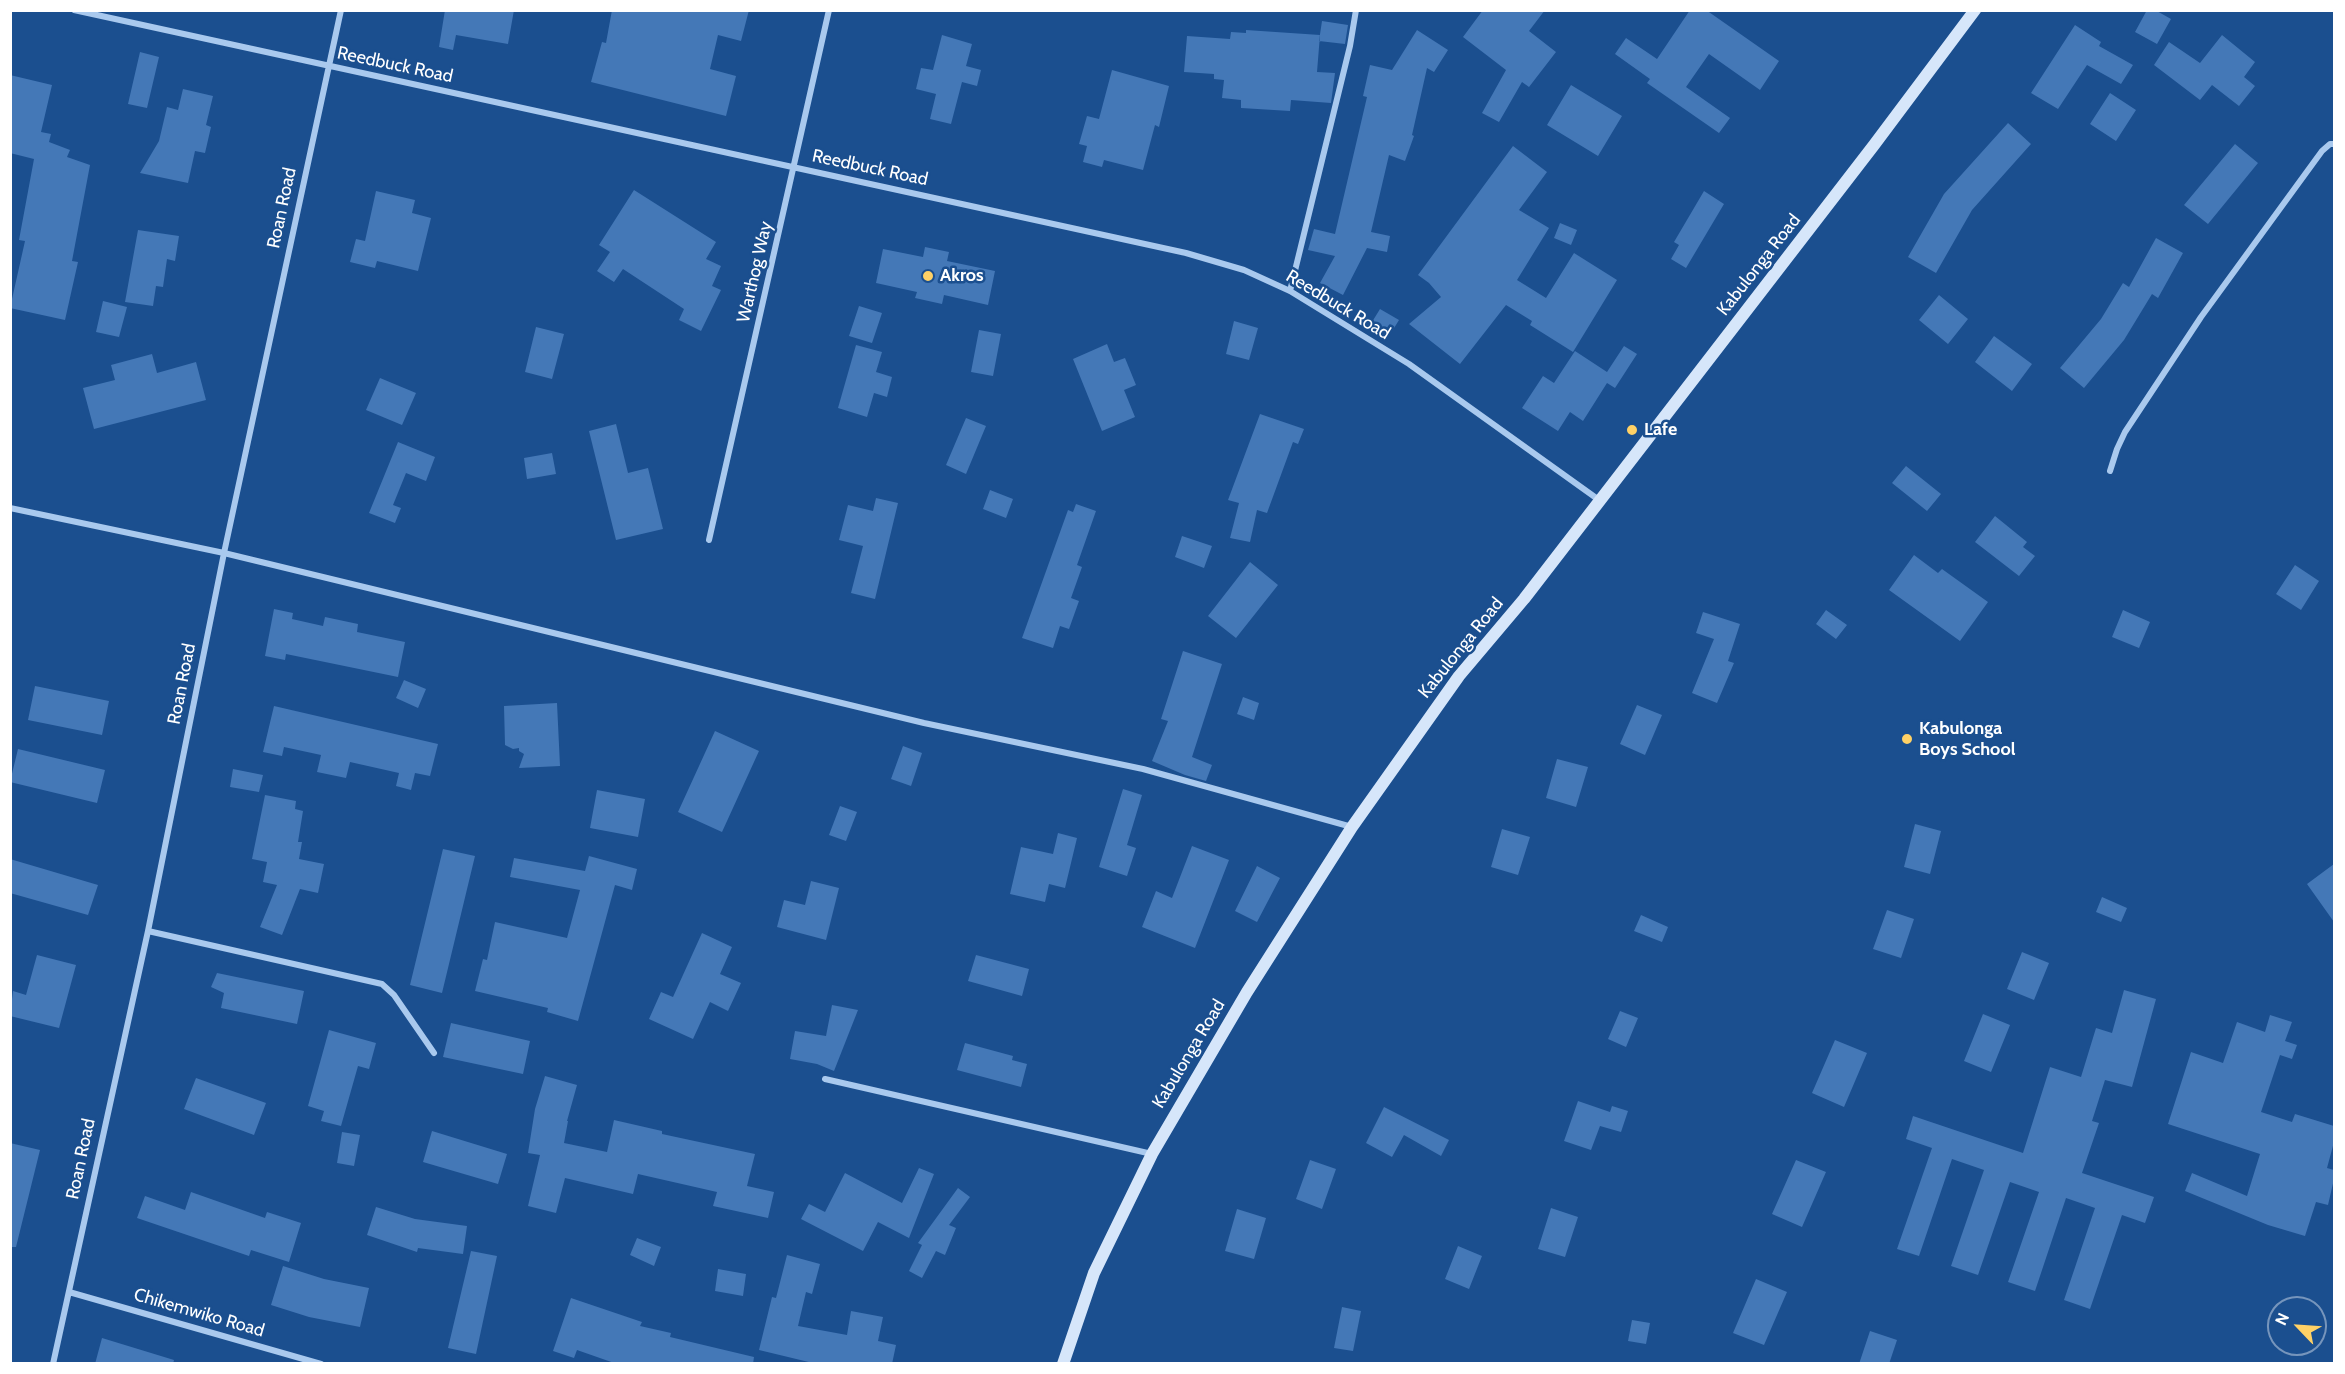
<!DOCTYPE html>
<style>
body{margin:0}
#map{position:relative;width:2345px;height:1374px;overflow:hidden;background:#1b4f8f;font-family:Cabin,sans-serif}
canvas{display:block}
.frame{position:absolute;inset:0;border:12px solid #fff;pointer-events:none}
.north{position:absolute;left:2267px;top:1296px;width:60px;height:60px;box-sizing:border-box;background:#1b4f8f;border:2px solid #7695bc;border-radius:50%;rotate:295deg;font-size:16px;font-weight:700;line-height:24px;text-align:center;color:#fff}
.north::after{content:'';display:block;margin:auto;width:21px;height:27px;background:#ffd166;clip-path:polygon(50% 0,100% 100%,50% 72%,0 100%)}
</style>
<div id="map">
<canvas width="2345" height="1374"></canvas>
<div class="frame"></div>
<div class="north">N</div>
</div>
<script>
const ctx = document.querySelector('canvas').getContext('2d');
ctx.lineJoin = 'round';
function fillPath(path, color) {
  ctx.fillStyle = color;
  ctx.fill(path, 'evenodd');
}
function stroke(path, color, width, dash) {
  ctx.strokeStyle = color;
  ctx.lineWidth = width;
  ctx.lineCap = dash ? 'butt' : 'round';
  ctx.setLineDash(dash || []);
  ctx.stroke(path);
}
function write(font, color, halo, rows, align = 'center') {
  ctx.font = font + ' Cabin,sans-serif';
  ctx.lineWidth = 5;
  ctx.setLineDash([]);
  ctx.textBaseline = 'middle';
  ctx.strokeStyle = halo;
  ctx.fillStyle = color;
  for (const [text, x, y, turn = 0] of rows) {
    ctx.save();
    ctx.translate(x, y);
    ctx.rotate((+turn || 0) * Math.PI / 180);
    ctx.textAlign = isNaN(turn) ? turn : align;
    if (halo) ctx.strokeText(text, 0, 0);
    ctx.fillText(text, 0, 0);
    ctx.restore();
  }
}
fillPath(new Path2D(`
 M 445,10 L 514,10 L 508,44 L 456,35 L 453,50 L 439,47 Z
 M 612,10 L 749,10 L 741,41 L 718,35 L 710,69 L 736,76 L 726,116 L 591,82 L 602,42 L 606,43 Z
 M 1483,10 L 1545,10 L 1529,31 L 1556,52 L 1529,87 L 1522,82 L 1499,122 L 1482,113 L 1506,70 L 1463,37 Z
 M 1690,10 L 1706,10 L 1779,61 L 1760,90 L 1709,54 L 1686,87 L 1730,118 L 1719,133 L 1647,83 L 1650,79 L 1615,54 L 1626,38 L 1657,59 Z
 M 2147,10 L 2155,10 L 2171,19 L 2157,44 L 2135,32 Z
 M 1322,21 L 1348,25 L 1345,44 L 1319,41 Z
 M 2075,25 L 2101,42 L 2099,46 L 2133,65 L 2121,84 L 2087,65 L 2058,109 L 2031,93 Z
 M 1246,30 L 1320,35 L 1317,72 L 1335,73 L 1331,103 L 1291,100 L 1290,111 L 1241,108 L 1241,100 L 1222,98 L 1224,80 L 1214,79 L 1214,74 L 1184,72 L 1187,36 L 1230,39 L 1231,32 L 1246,33 Z
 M 1417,30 L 1448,50 L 1434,72 L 1427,68 L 1412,135 L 1414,136 L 1405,161 L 1389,155 L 1371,232 L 1390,236 L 1387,252 L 1367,248 L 1343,295 L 1320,283 L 1335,256 L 1308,250 L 1314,229 L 1335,234 L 1367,97 L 1363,96 L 1370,65 L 1392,70 Z
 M 942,35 L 972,44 L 966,66 L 981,70 L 977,86 L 962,82 L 951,124 L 930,119 L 936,94 L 916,89 L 921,68 L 933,70 Z
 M 2222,35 L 2255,62 L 2244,77 L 2255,86 L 2239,106 L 2212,85 L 2200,100 L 2154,65 L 2169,42 L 2200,63 Z
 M 140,52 L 159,57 L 147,108 L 128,104 Z
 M 1112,70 L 1169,86 L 1159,127 L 1155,125 L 1143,170 L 1104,160 L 1102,167 L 1083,162 L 1087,146 L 1079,144 L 1087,116 L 1099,119 Z
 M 10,75 L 52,85 L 41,132 L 51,134 L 49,142 L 70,150 L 67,157 L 90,165 L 72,261 L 78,262 L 65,320 L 10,308 L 25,241 L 19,240 L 34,159 L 10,153 Z
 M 1571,85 L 1622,116 L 1598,156 L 1547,125 Z
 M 183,89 L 213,96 L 206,125 L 211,127 L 205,153 L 195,151 L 188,183 L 140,173 L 159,141 L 167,107 L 178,110 Z
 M 2110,93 L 2136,110 L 2116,141 L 2090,124 Z
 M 2008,123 L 2031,144 L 1972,210 L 1936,273 L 1908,257 L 1944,194 Z
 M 2235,144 L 2258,163 L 2208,224 L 2184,205 Z
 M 1513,146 L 1547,172 L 1519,210 L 1549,228 L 1517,280 L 1546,298 L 1574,253 L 1617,280 L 1573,352 L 1530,325 L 1532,321 L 1506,305 L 1460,364 L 1409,324 L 1441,297 L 1429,283 L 1418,275 Z
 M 634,190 L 716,242 L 706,259 L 721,266 L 712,286 L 721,290 L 701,331 L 679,320 L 684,309 L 623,269 L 614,282 L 597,271 L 610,252 L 599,245 Z
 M 376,191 L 415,200 L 412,213 L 431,218 L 418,271 L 377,261 L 375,268 L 350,262 L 356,239 L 365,241 Z
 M 1704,191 L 1724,204 L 1686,268 L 1671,259 L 1679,245 L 1674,242 Z
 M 1560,223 L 1577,230 L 1571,245 L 1554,238 Z
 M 138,230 L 179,236 L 175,261 L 167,259 L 163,287 L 156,286 L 153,306 L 125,302 Z
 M 2156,238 L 2183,253 L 2158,298 L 2152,294 L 2124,340 L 2084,388 L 2060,368 L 2101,319 L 2123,283 L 2129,287 Z
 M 925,247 L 949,252 L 947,261 L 995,271 L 988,305 L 944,295 L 942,304 L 915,298 L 917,292 L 876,283 L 883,249 L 923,257 Z
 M 1939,295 L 1968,319 L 1948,344 L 1919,320 Z
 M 103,301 L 127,307 L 119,337 L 96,332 Z
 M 859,306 L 882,313 L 872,343 L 849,336 Z
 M 1380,309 L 1399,320 L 1391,333 L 1372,322 Z
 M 1234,321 L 1258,328 L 1249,360 L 1226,354 Z
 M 536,327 L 564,334 L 552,379 L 525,372 Z
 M 979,330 L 1001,334 L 993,376 L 971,372 Z
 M 1994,336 L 2032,364 L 2012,391 L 1975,362 Z
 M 1107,344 L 1114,362 L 1125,358 L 1136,385 L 1124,390 L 1135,417 L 1102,431 L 1073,359 Z
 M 856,345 L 882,352 L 876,372 L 892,377 L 887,397 L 874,393 L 867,417 L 838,408 Z
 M 1624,346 L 1637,354 L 1615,388 L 1607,383 L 1583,421 L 1570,412 L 1558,431 L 1522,408 L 1543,376 L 1554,383 L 1575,351 L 1607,372 Z
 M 152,354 L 157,373 L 196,362 L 206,400 L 94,429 L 83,388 L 115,380 L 111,365 Z
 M 380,378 L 416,393 L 402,425 L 366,410 Z
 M 1260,414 L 1304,429 L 1298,444 L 1293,442 L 1267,513 L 1257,510 L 1250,542 L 1230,538 L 1239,503 L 1228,500 Z
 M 966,418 L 986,426 L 966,474 L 946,465 Z
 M 616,424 L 628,473 L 648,468 L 663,529 L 616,540 L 589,431 Z
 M 398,442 L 435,457 L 426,481 L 406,473 L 393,505 L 401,508 L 395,523 L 369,513 Z
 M 552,453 L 556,474 L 527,479 L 524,458 Z
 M 1906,466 L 1941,494 L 1927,511 L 1892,483 Z
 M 990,490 L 1013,499 L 1006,518 L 983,509 Z
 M 876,498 L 898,503 L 875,599 L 851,593 L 863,546 L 839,540 L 848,505 L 873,511 Z
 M 1076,504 L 1096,511 L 1077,565 L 1082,567 L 1071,598 L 1079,601 L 1069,629 L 1060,626 L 1053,648 L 1022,638 L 1068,510 L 1073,512 Z
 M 1995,516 L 2027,542 L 2023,547 L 2035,556 L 2019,576 L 1975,542 Z
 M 1182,536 L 1212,546 L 1204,568 L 1175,557 Z
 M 1914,555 L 1938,573 L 1942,569 L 1988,602 L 1960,641 L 1889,590 Z
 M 1250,562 L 1278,585 L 1236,638 L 1208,616 Z
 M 2295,565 L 2319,581 L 2301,610 L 2276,594 Z
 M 274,609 L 293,613 L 292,619 L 323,626 L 325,617 L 358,624 L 357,632 L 405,642 L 398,677 L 286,654 L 285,660 L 265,656 Z
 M 1826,610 L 1847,625 L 1836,639 L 1816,624 Z
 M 2123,610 L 2150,622 L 2139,648 L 2112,637 Z
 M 1703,612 L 1740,624 L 1728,661 L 1734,663 L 1717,703 L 1692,693 L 1714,639 L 1696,633 Z
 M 1183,651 L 1222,664 L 1192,757 L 1212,765 L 1206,781 L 1185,775 L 1152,761 L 1168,721 L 1161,719 Z
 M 404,680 L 426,689 L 418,708 L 396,698 Z
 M 35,686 L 109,701 L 102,735 L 28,720 Z
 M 1243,697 L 1259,703 L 1254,720 L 1237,714 Z
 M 557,703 L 560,766 L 519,768 L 524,754 L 519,751 L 519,748 L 513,749 L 505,745 L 504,706 Z
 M 1637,705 L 1662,715 L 1645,755 L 1620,744 Z
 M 274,706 L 438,744 L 430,776 L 415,773 L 411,790 L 396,786 L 399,773 L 350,762 L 346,778 L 317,772 L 321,755 L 284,747 L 282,756 L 263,752 Z
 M 715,731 L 759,751 L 722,832 L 678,812 Z
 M 903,746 L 922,753 L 911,786 L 891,779 Z
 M 18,749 L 105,770 L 97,803 L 10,782 Z
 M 1557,759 L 1588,767 L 1576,807 L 1546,798 Z
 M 233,769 L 263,775 L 259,792 L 230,787 Z
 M 1123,789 L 1142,795 L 1127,845 L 1136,848 L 1127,876 L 1099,867 Z
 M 597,790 L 645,799 L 638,837 L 590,828 Z
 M 265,795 L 296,801 L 295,809 L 303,811 L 298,842 L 302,842 L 299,859 L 324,864 L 318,893 L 300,889 L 282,935 L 260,927 L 277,885 L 263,882 L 267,862 L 252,859 Z
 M 840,806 L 857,812 L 846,841 L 829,835 Z
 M 1915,824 L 1941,831 L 1930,874 L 1904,867 Z
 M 1502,829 L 1530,837 L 1518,875 L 1491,867 Z
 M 1058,833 L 1077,838 L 1065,888 L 1049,884 L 1045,902 L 1010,894 L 1021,847 L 1053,854 Z
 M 1192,846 L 1229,860 L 1195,948 L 1142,927 L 1156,891 L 1172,898 Z
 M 443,849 L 475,856 L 442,993 L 410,985 Z
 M 589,856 L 637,869 L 632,890 L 615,885 L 578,1021 L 547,1012 L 548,1008 L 475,991 L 483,959 L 487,960 L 495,922 L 567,938 L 580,890 L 510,877 L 514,858 L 585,871 Z
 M 10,859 L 98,885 L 88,915 L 10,893 Z
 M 2334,864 L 2334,922 L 2307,884 Z
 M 1257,866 L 1280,878 L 1257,922 L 1235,911 Z
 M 811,881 L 839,888 L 826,940 L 777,927 L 784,900 L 805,905 Z
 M 2102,897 L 2127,908 L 2121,922 L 2096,912 Z
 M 1887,910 L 1914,919 L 1901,958 L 1873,949 Z
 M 1641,915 L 1668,927 L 1662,942 L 1634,931 Z
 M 702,933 L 732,947 L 720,974 L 741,983 L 728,1011 L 710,1002 L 693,1039 L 649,1019 L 661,992 L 673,997 Z
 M 2022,952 L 2049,963 L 2034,1000 L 2007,989 Z
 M 37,955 L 76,965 L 59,1028 L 10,1016 L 13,991 L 26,995 Z
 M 976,955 L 1029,969 L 1022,996 L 968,981 Z
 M 217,973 L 304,991 L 297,1024 L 221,1008 L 224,993 L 211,987 Z
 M 2124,990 L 2156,999 L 2132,1087 L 2105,1080 L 2092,1121 L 2099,1123 L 2082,1173 L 2154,1197 L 2145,1223 L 2122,1215 L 2090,1309 L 2064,1300 L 2095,1208 L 2066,1198 L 2035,1291 L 2008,1282 L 2039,1192 L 2010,1182 L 1978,1275 L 1951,1266 L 1984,1170 L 1952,1159 L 1919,1256 L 1897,1249 L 1932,1148 L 1906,1139 L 1913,1116 L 2023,1153 L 2050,1067 L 2081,1077 L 2096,1028 L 2112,1033 Z
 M 832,1005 L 858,1010 L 834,1071 L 817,1064 L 790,1059 L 795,1031 L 826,1036 Z
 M 1620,1011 L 1638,1018 L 1626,1047 L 1608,1039 Z
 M 1983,1014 L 2010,1025 L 1991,1072 L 1964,1061 Z
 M 2270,1015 L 2292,1022 L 2285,1041 L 2297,1045 L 2292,1059 L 2280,1055 L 2261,1112 L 2292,1122 L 2295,1114 L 2334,1126 L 2334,1142 L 2327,1168 L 2334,1170 L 2334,1179 L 2328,1205 L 2316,1202 L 2305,1236 L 2268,1225 L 2185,1191 L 2192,1173 L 2247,1196 L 2260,1154 L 2168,1124 L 2191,1052 L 2223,1063 L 2237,1022 L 2265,1032 Z
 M 451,1023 L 530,1041 L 523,1074 L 443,1057 Z
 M 329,1030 L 376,1043 L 369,1069 L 358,1066 L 341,1126 L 321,1121 L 324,1111 L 308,1106 Z
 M 1835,1040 L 1867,1053 L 1844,1107 L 1812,1093 Z
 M 965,1043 L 1013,1056 L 1012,1060 L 1027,1064 L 1021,1087 L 957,1070 Z
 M 545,1076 L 577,1085 L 567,1121 L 568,1121 L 564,1143 L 607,1152 L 614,1120 L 662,1131 L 662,1134 L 755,1154 L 747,1186 L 774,1192 L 768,1218 L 713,1206 L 717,1192 L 638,1174 L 633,1194 L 565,1178 L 556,1213 L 528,1206 L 540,1155 L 528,1153 L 535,1109 Z
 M 196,1078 L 266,1103 L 254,1135 L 184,1109 Z
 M 1578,1101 L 1610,1112 L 1612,1106 L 1628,1111 L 1621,1132 L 1600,1126 L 1591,1150 L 1564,1141 Z
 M 1384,1107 L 1449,1140 L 1441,1156 L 1404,1135 L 1392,1157 L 1366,1143 Z
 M 432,1131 L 507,1154 L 498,1184 L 423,1162 Z
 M 342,1132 L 360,1135 L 354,1166 L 337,1163 Z
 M 10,1143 L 40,1150 L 16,1247 L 10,1247 Z
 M 1310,1160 L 1336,1169 L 1322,1209 L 1296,1199 Z
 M 1796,1160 L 1826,1172 L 1802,1227 L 1772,1214 Z
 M 919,1168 L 934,1174 L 909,1238 L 878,1222 L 863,1251 L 801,1219 L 809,1204 L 825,1212 L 845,1173 L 902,1203 Z
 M 958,1188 L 970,1197 L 949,1225 L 956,1228 L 945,1255 L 936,1251 L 922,1278 L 909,1271 L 922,1245 L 918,1243 Z
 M 191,1192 L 265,1218 L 267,1212 L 301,1223 L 289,1262 L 251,1250 L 249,1256 L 137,1218 L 145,1196 L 185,1210 Z
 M 376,1207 L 415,1219 L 467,1226 L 463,1254 L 418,1248 L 417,1252 L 367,1235 Z
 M 1551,1208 L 1578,1217 L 1565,1257 L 1538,1249 Z
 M 1237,1209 L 1266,1218 L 1254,1259 L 1225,1251 Z
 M 637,1238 L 661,1247 L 654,1266 L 630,1255 Z
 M 1458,1246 L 1482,1256 L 1469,1289 L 1445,1279 Z
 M 471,1251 L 497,1256 L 476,1354 L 448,1348 Z
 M 787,1255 L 820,1264 L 812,1294 L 806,1292 L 798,1326 L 847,1335 L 851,1311 L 883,1317 L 878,1341 L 896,1345 L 892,1364 L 817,1364 L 759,1350 L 772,1297 L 776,1298 Z
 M 283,1266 L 324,1279 L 369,1288 L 360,1327 L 309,1317 L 271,1305 Z
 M 718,1269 L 746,1274 L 743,1296 L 715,1291 Z
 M 1756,1279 L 1787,1292 L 1764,1345 L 1733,1333 Z
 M 571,1298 L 642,1322 L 640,1326 L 671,1333 L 670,1337 L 754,1357 L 753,1364 L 617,1364 L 577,1350 L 574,1358 L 553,1351 Z
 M 1342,1307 L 1361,1311 L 1353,1351 L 1334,1348 Z
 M 1632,1320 L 1650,1323 L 1646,1344 L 1628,1341 Z
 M 1870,1331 L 1897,1340 L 1889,1364 L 1859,1364 Z
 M 102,1338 L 174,1360 L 173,1364 L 95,1364 Z`), '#4478b7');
stroke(new Path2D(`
 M 74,10 L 1186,253 L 1244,270 L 1290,291 L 1409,364 L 1599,500
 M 1290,291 L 1350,46 L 1356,10
 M 2110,471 L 2117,449 L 2125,432 L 2201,317 L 2322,151 L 2330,144 L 2334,144
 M 10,508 L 224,553 L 924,723 L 1143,769 L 1352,827
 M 709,540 L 829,10
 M 148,931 L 382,984 L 394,995 L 434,1053
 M 825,1079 L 1152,1154
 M 69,1292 L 321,1364
 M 53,1364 L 148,931 L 224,553 L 341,10`), '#a9c9ee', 6);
stroke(new Path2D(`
 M 1063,1364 L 1094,1273 L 1152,1154 L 1247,992 L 1352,827 L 1459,676 L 1524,599 L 1874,145 L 1975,10`), '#d6e6fa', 12);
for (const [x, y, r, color] of [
 [928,276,6,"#ffd166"],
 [1632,430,6,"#ffd166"],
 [1907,739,6,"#ffd166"]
]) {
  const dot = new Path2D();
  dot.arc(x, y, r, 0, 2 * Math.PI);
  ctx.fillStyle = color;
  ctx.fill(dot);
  stroke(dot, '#1b4f8f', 2);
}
write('18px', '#fff', '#1b4f8f', [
 ["Reedbuck Road",395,65,12],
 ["Reedbuck Road",870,168,12],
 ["Roan Road",282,208,-78],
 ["Kabulonga Road",1759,265,-52],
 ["Warthog Way",755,272,-77],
 ["Reedbuck Road",1338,305,31],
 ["Kabulonga Road",1461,648,-51],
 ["Roan Road",182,684,-79],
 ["Kabulonga Road",1189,1054,-59],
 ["Roan Road",81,1159,-78],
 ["Chikemwiko Road",199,1313,16]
]);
write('bold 18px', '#fff', '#1b4f8f', [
 ["Akros",940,276],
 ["Lafe",1644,430],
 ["Kabulonga",1919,729],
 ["Boys School",1919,750]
], 'left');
</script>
